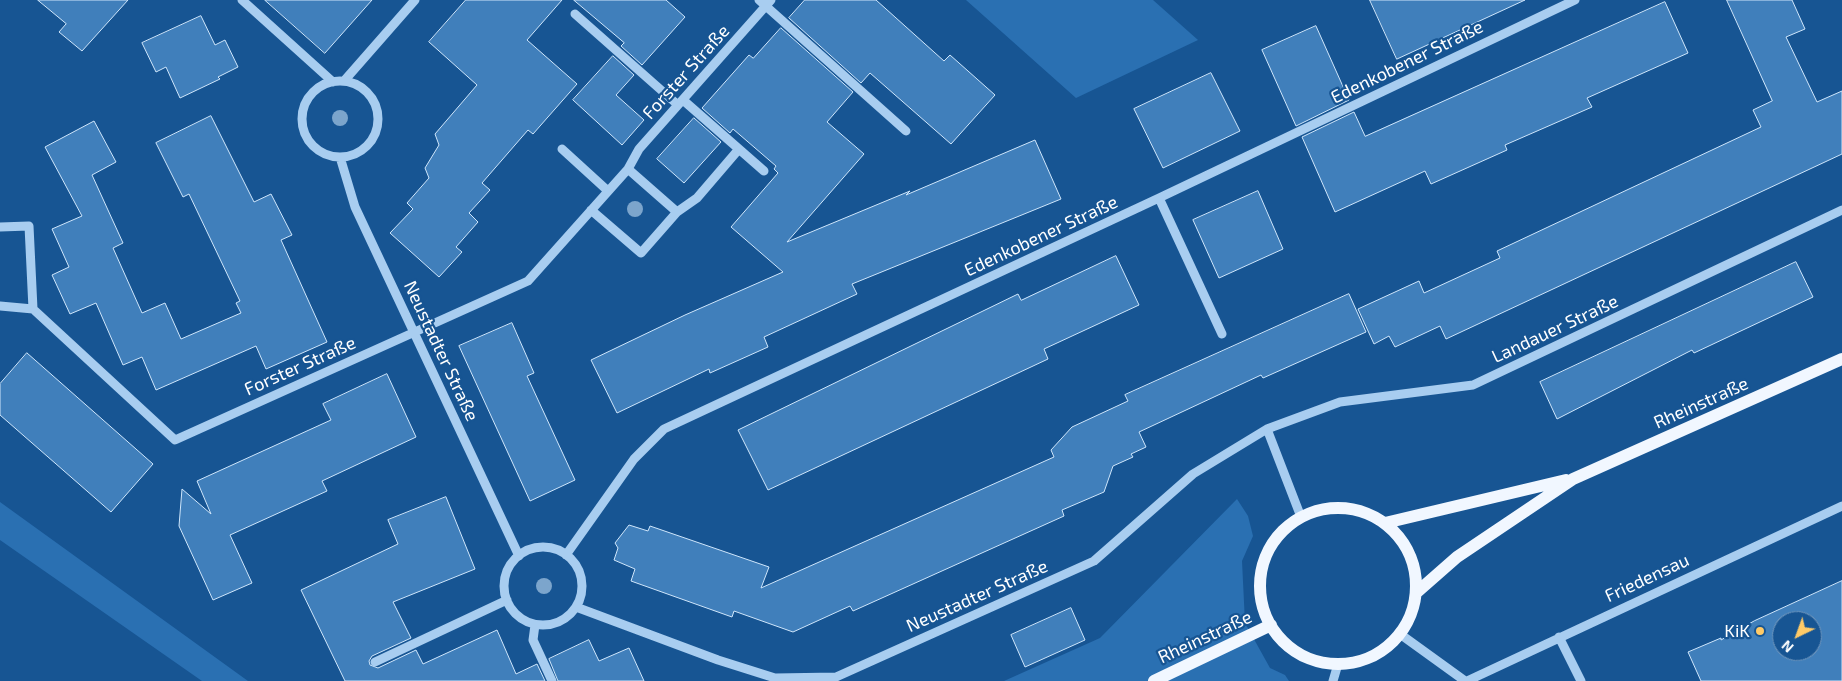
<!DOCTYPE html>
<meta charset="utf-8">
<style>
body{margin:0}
#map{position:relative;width:1842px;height:681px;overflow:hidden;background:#175593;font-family:"Exo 2",sans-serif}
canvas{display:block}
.north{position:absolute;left:1772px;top:611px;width:50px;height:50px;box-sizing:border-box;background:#175593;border:1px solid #7499be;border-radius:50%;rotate:222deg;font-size:14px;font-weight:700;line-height:20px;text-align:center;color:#fff}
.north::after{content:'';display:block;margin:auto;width:18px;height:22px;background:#ffca67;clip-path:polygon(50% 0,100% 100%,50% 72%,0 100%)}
</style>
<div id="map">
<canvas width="1842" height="681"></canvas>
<div class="north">N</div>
</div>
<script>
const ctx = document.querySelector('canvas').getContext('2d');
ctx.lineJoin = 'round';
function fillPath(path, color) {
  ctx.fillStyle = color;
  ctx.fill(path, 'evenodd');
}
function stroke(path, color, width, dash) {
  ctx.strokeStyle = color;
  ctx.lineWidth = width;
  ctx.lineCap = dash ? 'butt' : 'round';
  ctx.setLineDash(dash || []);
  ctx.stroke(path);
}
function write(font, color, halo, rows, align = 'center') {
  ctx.font = font + ' "Exo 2",sans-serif';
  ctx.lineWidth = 4.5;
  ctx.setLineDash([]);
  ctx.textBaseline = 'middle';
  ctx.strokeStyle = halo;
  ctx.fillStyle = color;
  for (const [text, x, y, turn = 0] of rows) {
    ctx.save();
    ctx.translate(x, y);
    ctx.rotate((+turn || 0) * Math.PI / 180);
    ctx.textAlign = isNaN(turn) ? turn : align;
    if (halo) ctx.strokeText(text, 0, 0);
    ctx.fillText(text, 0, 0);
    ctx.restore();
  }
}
fillPath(new Path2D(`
 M 966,0 L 1153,0 L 1198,40 L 1076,98 Z
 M 1237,499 L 1248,516 L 1253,536 L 1242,561 L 1245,623 L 1270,668 L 1285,675 L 1289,681 L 1004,681 L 1100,638 Z
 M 0,502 L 248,681 L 202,681 L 0,540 Z`), '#2a70b2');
const building = new Path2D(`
 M 38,0 L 128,0 L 82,51 L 59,32 L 66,24 Z
 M 265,0 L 372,0 L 325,53 Z
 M 466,0 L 562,0 L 527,40 L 577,84 L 533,134 L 528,130 L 482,183 L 490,190 L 469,213 L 478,222 L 456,247 L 462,252 L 439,277 L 390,233 L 413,209 L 407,203 L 429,178 L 425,168 L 439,145 L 435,134 L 477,85 L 429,42 Z
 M 574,0 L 666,0 L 685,17 L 642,65 L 621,46 L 624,43 Z
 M 805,0 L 876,0 L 944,61 L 950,55 L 995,95 L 951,144 L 870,73 L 861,83 L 789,18 Z
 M 1370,0 L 1525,0 L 1397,59 Z
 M 1727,0 L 1792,0 L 1805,29 L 1786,37 L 1817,102 L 1842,91 L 1842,154 L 1446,339 L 1440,326 L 1395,347 L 1389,336 L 1374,344 L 1358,309 L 1419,281 L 1424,293 L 1500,258 L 1497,251 L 1761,127 L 1753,110 L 1772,101 Z
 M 1665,2 L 1688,53 L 1587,98 L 1592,107 L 1505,145 L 1507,150 L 1431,184 L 1425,171 L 1335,212 L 1302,137 L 1354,112 L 1365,136 Z
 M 201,16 L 215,45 L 225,40 L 238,67 L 218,77 L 220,79 L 180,98 L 166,67 L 156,72 L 142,43 Z
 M 1316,26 L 1349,100 L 1296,126 L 1262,50 Z
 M 781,28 L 853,92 L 827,122 L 864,154 L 787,242 L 910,191 L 906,195 L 1035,140 L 1061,199 L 852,284 L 857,294 L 764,337 L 768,347 L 710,373 L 709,369 L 617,413 L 591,360 L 685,315 L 783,272 L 731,227 L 778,173 L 774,169 L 776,166 L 733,129 L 730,133 L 702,108 L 749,55 L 753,58 Z
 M 613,56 L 634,75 L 616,95 L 644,120 L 622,145 L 573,100 Z
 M 1211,73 L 1240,131 L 1163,168 L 1134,109 Z
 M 211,116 L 254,202 L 271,194 L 292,235 L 281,240 L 327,342 L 266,369 L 256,346 L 156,390 L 142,357 L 123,365 L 96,303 L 70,314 L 52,275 L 69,267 L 52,229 L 82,216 L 45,147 L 94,121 L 116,162 L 92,175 L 123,243 L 113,248 L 142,313 L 165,303 L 181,339 L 241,313 L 236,303 L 240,301 L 189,194 L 183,197 L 156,143 Z
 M 694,118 L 721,142 L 684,183 L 657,159 Z
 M 1258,191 L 1283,249 L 1219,278 L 1193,220 Z
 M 1116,256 L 1139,305 L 1044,349 L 1048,359 L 768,490 L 738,430 L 1018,294 L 1021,300 Z
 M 1796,262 L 1813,297 L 1694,353 L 1692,350 L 1557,419 L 1540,382 Z
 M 1349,294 L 1366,332 L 1263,378 L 1261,375 L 1139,432 L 1146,447 L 1131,454 L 1133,457 L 1113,466 L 1104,492 L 1062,510 L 1064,516 L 853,611 L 850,606 L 793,632 L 734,611 L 732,617 L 631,581 L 635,569 L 614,560 L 618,548 L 615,543 L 629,525 L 648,531 L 650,526 L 769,567 L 761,588 L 1054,457 L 1051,450 L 1072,427 L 1128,401 L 1125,395 Z
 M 512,323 L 534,373 L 527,376 L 575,480 L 530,501 L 459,346 Z
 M 27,353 L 153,464 L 111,512 L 0,415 L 0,384 Z
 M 387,374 L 416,437 L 322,481 L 327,491 L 230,535 L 252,583 L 213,600 L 179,526 L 182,489 L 211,514 L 197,481 L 331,420 L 323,404 Z
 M 446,497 L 475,569 L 393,602 L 411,638 L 372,656 L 369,661 L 370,665 L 378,668 L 416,650 L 423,664 L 497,630 L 516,674 L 537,664 L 545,681 L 345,681 L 301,590 L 398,544 L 388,520 Z
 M 1842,581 L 1842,681 L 1701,681 L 1688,652 L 1721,638 L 1721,640 L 1754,621 ZM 1782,621 L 1812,621 L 1812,651 L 1782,651 Z
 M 1071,608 L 1085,640 L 1025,667 L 1011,635 Z
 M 589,640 L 599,661 L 629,648 L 644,681 L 558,681 L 549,659 Z`);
fillPath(building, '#407fbb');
stroke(building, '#cfe6fb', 1);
stroke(new Path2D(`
 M 242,0 L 333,82
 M 759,0 L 906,131
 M 575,14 L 678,105
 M 344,81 L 415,0
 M302 119a38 38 0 1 1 76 0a38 38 0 1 1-76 0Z
 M 683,100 L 764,171
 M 562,149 L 608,191
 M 340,157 L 355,207 L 519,556
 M 628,169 L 639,149 L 771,0
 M 1159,198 L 1222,334
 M 677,212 L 697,198 L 739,149
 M 0,227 L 29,226 L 33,309
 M 0,306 L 33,309 L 175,440 L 528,281 L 628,169 L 677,212 L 641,253 L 591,210
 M 1267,429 L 1301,517
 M504 586a39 39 0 1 1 78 0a39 39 0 1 1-78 0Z
 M 566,555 L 634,459 L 664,429 L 1159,198 L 1575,0
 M 576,607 L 718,660 L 775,678 L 836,677 L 1094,561 L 1193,474 L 1267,429 L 1340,402 L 1473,385 L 1842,210
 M 535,625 L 533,640 L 552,681
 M 1400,634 L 1465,681
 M 1559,637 L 1581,681
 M 375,662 L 507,600
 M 1333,681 L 1338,664
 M 1467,681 L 1842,506`), '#a8cdf0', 9);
stroke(new Path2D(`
 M1260 586a78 78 0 1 1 156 0a78 78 0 1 1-156 0Z
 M 1385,523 L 1566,480
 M 1416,593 L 1457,557 L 1573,479 L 1842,359
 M 1154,681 L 1271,625`), '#f1f7ff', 12);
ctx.fillStyle = '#7ca5cc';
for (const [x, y] of [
 [340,118],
 [635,209],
 [544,586]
]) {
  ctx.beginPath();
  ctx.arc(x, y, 8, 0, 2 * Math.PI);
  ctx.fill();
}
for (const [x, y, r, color] of [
 [1760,631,5,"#ffca67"]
]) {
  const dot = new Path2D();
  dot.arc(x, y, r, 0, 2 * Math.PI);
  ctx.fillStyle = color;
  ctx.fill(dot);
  stroke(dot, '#175593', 2);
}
write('18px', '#fff', '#175593', [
 ["Edenkobener Straße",1407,62,-26],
 ["Forster Straße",686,72,-48],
 ["Edenkobener Straße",1041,236,-25],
 ["Landauer Straße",1555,329,-25],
 ["Neustadter Straße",441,351,65],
 ["Forster Straße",300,366,-24],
 ["Rheinstraße",1701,403,-24],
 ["Friedensau",1647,578,-25],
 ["Neustadter Straße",977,596,-24],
 ["Rheinstraße",1205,637,-25]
]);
write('18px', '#fff', '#175593', [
 ["KiK",1750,631]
], 'right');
</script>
